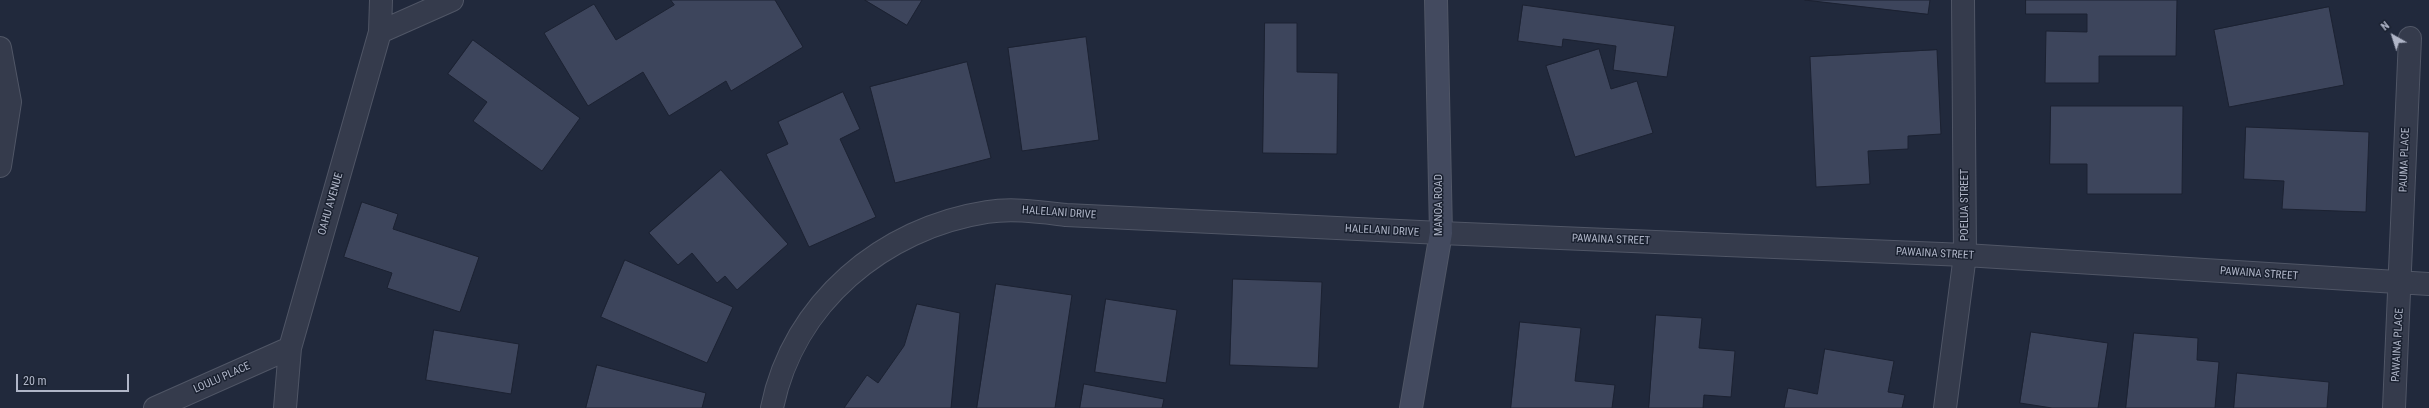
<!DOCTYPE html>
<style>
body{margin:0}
#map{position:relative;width:2429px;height:408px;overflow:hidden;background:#21293c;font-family:"Roboto Condensed",sans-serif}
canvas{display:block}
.north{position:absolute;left:2373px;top:16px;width:40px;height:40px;-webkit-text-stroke:3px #1a2130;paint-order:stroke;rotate:321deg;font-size:11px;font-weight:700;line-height:16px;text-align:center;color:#b0b6c8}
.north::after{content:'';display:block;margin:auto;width:14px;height:18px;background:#b0b6c8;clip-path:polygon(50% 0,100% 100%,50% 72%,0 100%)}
.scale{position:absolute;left:16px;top:374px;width:113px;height:18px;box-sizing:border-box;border:2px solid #b0b6c8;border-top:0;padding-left:5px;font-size:12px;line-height:14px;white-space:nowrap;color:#b0b6c8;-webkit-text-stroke:3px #1a2130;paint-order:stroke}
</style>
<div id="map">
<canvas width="2429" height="408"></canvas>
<div class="north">N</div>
<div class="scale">20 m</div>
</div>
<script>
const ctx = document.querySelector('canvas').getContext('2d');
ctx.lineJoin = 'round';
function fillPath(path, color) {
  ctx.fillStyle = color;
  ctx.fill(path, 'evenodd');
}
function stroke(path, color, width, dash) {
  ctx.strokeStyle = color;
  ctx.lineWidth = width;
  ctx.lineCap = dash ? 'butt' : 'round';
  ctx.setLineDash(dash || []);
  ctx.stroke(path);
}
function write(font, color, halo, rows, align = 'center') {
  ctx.font = font + ' "Roboto Condensed",sans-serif';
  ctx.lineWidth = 3;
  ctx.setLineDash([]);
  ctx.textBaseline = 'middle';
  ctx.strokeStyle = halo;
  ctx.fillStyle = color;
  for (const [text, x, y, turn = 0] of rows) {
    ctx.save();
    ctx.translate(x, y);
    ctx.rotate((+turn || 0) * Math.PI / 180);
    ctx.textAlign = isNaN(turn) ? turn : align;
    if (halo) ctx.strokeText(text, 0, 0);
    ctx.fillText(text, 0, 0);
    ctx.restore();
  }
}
const building = new Path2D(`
 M 671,0 L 775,0 L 803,47 L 731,91 L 726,81 L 669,116 L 643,72 L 588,106 L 544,33 L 594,4 L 616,40 L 674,5 Z
 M 865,0 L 922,0 L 907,25 Z
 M 1805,0 L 1930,0 L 1928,14 Z
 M 2026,0 L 2177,0 L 2176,56 L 2099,56 L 2099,83 L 2045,83 L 2046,31 L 2087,32 L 2087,14 L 2026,14 Z
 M 1523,5 L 1675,26 L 1667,77 L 1613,70 L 1616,46 L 1563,39 L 1562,47 L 1518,41 Z
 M 2329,7 L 2344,85 L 2229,107 L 2214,30 Z
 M 1265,23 L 1297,23 L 1297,72 L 1338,73 L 1337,154 L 1263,153 Z
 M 1086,37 L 1099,140 L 1022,151 L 1008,48 Z
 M 473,40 L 580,118 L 542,171 L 473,121 L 487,102 L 448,74 Z
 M 1599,49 L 1611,89 L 1637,81 L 1653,133 L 1575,157 L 1546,66 Z
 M 1937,50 L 1941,134 L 1908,136 L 1908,149 L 1868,151 L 1870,184 L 1816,187 L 1810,57 Z
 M 967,62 L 991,158 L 895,183 L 870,87 Z
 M 843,92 L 860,129 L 840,139 L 876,217 L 809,247 L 766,154 L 788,144 L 778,122 Z
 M 2051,106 L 2183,106 L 2182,194 L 2087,194 L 2087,164 L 2050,164 Z
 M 2246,127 L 2369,132 L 2366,212 L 2282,209 L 2284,181 L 2244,179 Z
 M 721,170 L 788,244 L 737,290 L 725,276 L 717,283 L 692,253 L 678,265 L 649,233 Z
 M 362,202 L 398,214 L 393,229 L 479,257 L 460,312 L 387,288 L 392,273 L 344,257 Z
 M 625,260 L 733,307 L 707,363 L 601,317 Z
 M 1233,279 L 1322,282 L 1318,368 L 1230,365 Z
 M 996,284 L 1072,295 L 1055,408 L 977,408 Z
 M 1106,299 L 1177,310 L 1166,383 L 1095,372 Z
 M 917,304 L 960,313 L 951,408 L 844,408 L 867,375 L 878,383 L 904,346 Z
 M 1656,315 L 1702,318 L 1699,348 L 1735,351 L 1731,397 L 1704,395 L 1703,408 L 1649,408 Z
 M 1520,322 L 1581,328 L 1575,381 L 1615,385 L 1612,408 L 1511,408 Z
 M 434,330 L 519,344 L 511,394 L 426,380 Z
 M 2031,332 L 2108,343 L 2098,408 L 2052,408 L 2020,403 Z
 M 2134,333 L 2198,338 L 2197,360 L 2219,362 L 2215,408 L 2126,408 Z
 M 1825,349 L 1894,361 L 1888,392 L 1905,395 L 1902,408 L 1784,408 L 1788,388 L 1817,394 Z
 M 597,365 L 706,393 L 702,408 L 586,408 Z
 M 2237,373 L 2329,382 L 2327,408 L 2234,408 Z
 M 1084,384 L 1164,399 L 1162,408 L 1080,408 Z`);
fillPath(building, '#3d455c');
stroke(building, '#1c2232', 1);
const street = new Path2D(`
 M 380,32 L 452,0
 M 0,48 L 10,102 L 0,166
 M 155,408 L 290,348
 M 285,408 L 290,348 L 380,32 L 381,0
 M 772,408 C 793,303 883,228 987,212 C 1013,208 1040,212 1066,215 L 1441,233 L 1965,255 L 2429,284
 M 1945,408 L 1965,255 L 1963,0
 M 2394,408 L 2410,38`);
const secondary = new Path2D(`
 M 1411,408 L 1441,233 L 1436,0`);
stroke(street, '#505666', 24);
stroke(secondary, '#505666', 24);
stroke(street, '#353b4c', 22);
stroke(secondary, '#434a5f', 22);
write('11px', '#b0b6c8', '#1a2130', [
 ["PAUMA PLACE",2405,160,-88],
 ["OAHU AVENUE",331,204,-74],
 ["MANOA ROAD",1439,205,-90],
 ["POELUA STREET",1965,205,-90],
 ["HALELANI DRIVE",1059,213,4],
 ["HALELANI DRIVE",1382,231,3],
 ["PAWAINA STREET",1611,240,2],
 ["PAWAINA STREET",1935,254,3],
 ["PAWAINA STREET",2259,274,4],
 ["PAWAINA PLACE",2398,345,-87],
 ["LOULU PLACE",222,378,-24]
]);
</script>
